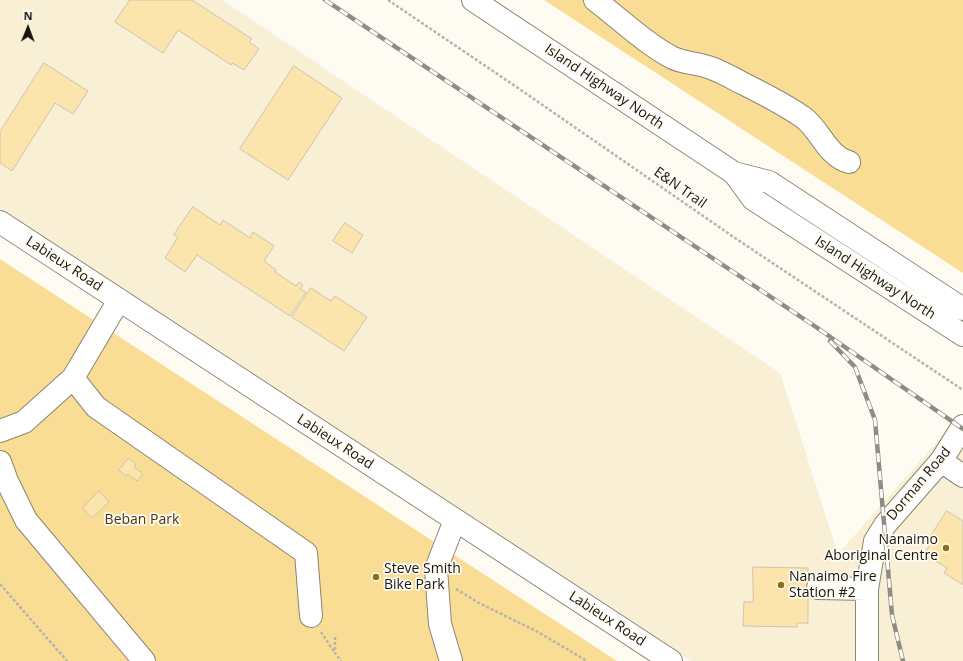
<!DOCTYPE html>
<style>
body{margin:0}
#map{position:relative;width:963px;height:661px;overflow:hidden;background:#fefbf3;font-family:"Open Sans",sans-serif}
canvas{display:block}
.north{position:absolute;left:8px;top:8px;width:40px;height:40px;-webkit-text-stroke:3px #fefbf3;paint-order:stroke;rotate:1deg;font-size:11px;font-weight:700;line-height:16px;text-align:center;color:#18160f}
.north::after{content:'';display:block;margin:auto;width:14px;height:18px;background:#18160f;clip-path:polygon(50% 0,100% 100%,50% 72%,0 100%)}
</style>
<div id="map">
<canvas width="963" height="661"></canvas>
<div class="north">N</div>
</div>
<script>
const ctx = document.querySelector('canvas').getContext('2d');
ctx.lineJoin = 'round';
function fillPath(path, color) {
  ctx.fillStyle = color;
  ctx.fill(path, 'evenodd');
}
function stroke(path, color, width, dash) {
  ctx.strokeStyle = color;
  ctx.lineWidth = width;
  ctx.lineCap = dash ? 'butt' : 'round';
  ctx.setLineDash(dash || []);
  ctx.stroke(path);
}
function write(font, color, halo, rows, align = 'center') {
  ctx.font = font + ' "Open Sans",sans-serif';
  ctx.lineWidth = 3.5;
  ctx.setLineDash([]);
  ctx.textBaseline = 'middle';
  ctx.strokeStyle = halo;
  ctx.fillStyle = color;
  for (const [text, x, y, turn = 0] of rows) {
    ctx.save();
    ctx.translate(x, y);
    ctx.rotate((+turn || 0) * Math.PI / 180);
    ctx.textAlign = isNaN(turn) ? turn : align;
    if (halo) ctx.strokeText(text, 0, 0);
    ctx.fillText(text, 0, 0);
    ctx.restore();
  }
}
fillPath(new Path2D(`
 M 0,0 L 222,0 L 780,373 L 838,554 L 949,428 L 963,438 L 963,661 L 691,661 L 479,521 L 130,295 L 0,208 Z`), '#f9efd5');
fillPath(new Path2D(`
 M 544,0 L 963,0 L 963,273 Z
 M 0,259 L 617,661 L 0,661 Z`), '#fadd94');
const building = new Path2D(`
 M 130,0 L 192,0 L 252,39 L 249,42 L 259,49 L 244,70 L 232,63 L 231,65 L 178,30 L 163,53 L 115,22 Z
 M 44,63 L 88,91 L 73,114 L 55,103 L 12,171 L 0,163 L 0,132 Z
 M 294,66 L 342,98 L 288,180 L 240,149 Z
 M 193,207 L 220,225 L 223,220 L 250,238 L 253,232 L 274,246 L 264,261 L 276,270 L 275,272 L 296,286 L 299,282 L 303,285 L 300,289 L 306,292 L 290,316 L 197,255 L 185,272 L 165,258 L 178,237 L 174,235 Z
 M 345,223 L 363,235 L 352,253 L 333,241 Z
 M 311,288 L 331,301 L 335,296 L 367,317 L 344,351 L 292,317 Z
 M 129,458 L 136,465 L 134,467 L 143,474 L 137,481 L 128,474 L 126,476 L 119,470 Z
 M 99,491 L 109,502 L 92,518 L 83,508 Z
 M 947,511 L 963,521 L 963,585 L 944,573 L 947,568 L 924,554 L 932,541 L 929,539 Z
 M 753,567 L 808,568 L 808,623 L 797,623 L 797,627 L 743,626 L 744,602 L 753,602 Z`);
fillPath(building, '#fbe5ad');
stroke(building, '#ccc5b3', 1);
const minor = new Path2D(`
 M 595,0 C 620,19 646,44 673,58 C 684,63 697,63 708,67 C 721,71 732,78 744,84 C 764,94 786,105 804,118 C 821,131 827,156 849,162
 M 0,222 L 671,661
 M 73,378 L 96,407 L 306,553 L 311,616
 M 0,431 L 24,422 L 73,378 L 119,300
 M 941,461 L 963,476
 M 0,462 L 7,481 L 26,520 L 144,661
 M 818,588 L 867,589
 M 451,661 L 440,624 L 436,569 L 455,520
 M 867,661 L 867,589 L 875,541 L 885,525 L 941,461 L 963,426`);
const major = new Path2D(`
 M 473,0 L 734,173 L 769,182 L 963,309
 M 734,173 L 753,199 L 963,335`);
stroke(minor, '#8c8574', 24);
stroke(major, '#8c8574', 24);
stroke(new Path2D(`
 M 388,0 L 518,88 L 735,238 L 963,390
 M 0,584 L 67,661
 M 456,589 L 479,603 L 538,632 L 587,661
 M 321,632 L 335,653
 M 335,637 L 335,653 L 341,661`), '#b7b4ac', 2.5, [3, 2]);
stroke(minor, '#fff', 22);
stroke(major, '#fff', 22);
const rail = new Path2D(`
 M 325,0 L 816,327 L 963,429
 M 830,341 L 855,367 L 875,420 L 892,615 L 903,661`);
stroke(rail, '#8e8c84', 4.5);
stroke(rail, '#fefbf3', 3, [9]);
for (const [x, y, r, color] of [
 [946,548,4,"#8d7013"],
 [376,577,4,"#8d7013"],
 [781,585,4,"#8d7013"]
]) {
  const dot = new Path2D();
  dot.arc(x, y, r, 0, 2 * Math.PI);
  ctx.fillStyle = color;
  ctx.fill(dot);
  stroke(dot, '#fefbf3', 1.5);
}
write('14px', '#18160f', '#fefbf3', [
 ["Island Highway North",604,87,34],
 ["E&N Trail",680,188,35],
 ["Labieux Road",64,264,33],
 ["Island Highway North",875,278,33],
 ["Labieux Road",335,442,33],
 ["Dorman Road",919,484,-50],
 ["Labieux Road",607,619,33]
]);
write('14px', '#47370c', '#fefbf3', [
 ["Beban Park",142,520]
]);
write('14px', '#18160f', '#fefbf3', [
 ["Nanaimo",938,540,"right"],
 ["Aboriginal Centre",938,556,"right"],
 ["Steve Smith",384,569],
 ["Bike Park",384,585],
 ["Nanaimo Fire",789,577],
 ["Station #2",789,593]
], 'left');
</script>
